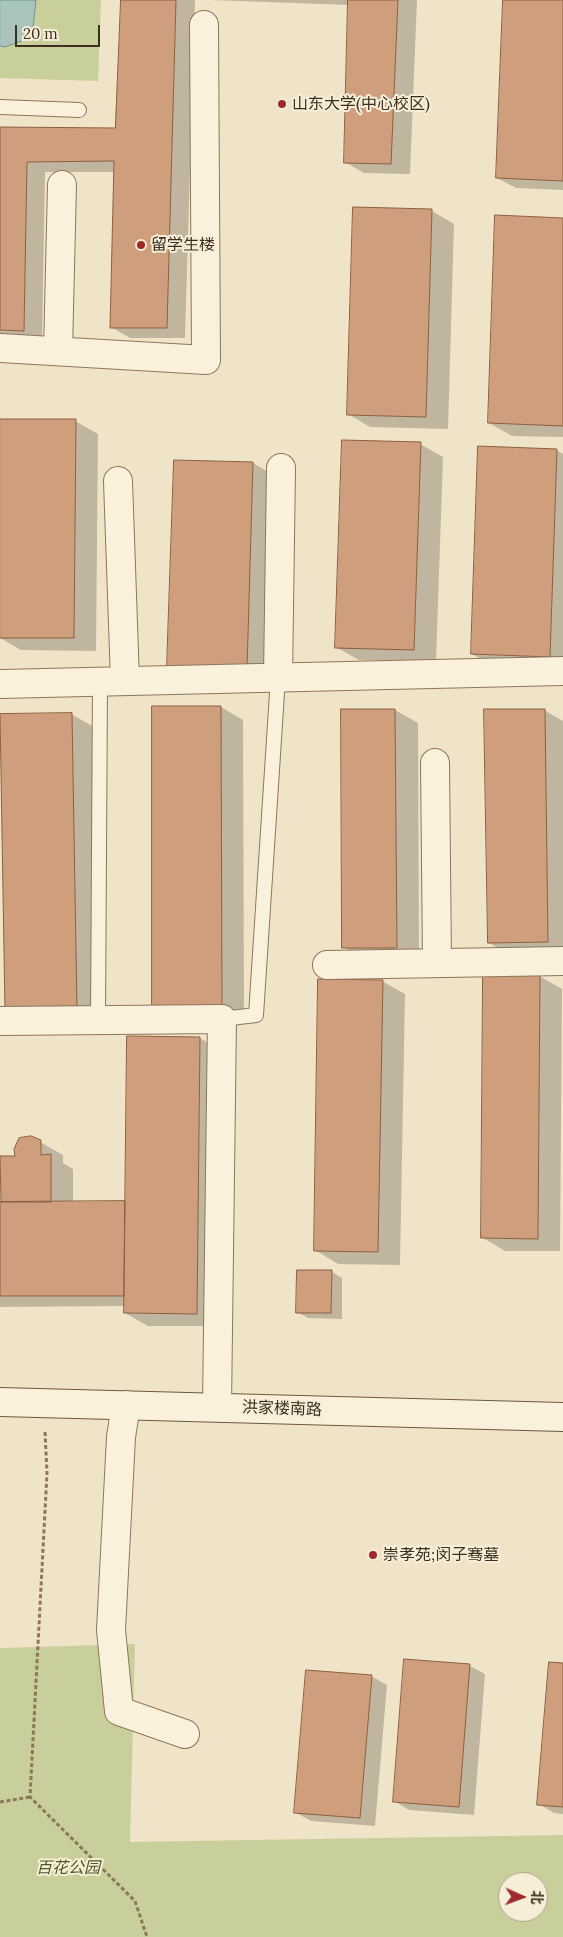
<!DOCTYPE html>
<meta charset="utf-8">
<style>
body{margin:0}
#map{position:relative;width:563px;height:1937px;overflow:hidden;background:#f0e4c8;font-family:Lora,"Noto Sans SC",serif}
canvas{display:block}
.north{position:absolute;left:498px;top:1872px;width:50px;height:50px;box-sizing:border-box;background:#f7eed8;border:1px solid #ada18e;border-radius:50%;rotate:92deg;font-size:14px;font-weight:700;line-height:20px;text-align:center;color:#3d2e20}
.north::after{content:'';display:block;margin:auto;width:18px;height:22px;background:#9e2a2b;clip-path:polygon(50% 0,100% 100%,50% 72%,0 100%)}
.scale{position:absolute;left:15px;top:25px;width:85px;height:22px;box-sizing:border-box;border:2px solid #3d2e20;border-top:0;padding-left:6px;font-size:15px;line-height:18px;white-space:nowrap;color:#3d2e20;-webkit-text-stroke:4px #f7eed8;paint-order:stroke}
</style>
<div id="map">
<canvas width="563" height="1937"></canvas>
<div class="north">北</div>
<div class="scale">20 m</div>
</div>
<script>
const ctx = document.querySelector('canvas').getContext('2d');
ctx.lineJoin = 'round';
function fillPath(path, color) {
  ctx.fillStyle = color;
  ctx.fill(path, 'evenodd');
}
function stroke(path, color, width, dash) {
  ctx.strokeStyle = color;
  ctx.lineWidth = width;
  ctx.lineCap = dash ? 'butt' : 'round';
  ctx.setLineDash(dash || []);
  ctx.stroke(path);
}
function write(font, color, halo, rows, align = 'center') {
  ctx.font = font + ' Lora,"Noto Sans SC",serif';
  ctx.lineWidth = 4;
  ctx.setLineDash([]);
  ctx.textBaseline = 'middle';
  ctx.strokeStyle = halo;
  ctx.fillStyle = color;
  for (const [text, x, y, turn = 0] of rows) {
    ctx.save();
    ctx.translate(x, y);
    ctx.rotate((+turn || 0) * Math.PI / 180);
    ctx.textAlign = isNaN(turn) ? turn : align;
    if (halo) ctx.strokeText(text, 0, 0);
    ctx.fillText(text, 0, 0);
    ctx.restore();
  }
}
fillPath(new Path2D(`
 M 0,0 L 101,0 L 98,81 L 0,78 Z
 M 135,1644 L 130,1842 L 563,1835 L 563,1937 L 0,1937 L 0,1648 ZM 508,1882 L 538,1882 L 538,1912 L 508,1912 Z`), '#c9cf9b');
const water = new Path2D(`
 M 0,0 L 36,0 L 32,37 L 5,47 L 0,46 Z`);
fillPath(water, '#a9c4bc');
stroke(water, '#6f938a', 1);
fillPath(new Path2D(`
 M 122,0 L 195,0 L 185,338 L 130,338 L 111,327 L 115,172 L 45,172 L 42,341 L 0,339 L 0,128 L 116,130 Z
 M 211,0 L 417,0 L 410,174 L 364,173 L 345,162 L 350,5 Z
 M 505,0 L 563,0 L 563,190 L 516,188 L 497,178 Z
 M 432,211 L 454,224 L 448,429 L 370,427 L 348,414 Z
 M 563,219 L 563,437 L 512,436 L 489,423 Z
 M 0,420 L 75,421 L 98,434 L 96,651 L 21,650 L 0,638 Z
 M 420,444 L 443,457 L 436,662 L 359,660 L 336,647 Z
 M 556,450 L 563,454 L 563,669 L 495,667 L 472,654 Z
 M 253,463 L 275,476 L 269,682 L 191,680 Z
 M 221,707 L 243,720 L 244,1018 L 176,1018 Z
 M 342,710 L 395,710 L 418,723 L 419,960 L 366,960 L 343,947 Z
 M 544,710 L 563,721 L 563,955 L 512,956 L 489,943 Z
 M 71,714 L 94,727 L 99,1022 L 28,1023 Z
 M 539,976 L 562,989 L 560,1251 L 505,1251 L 483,1238 Z
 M 382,981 L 405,994 L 400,1265 L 338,1264 L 315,1250 Z
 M 200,1038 L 222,1051 L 219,1326 L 148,1326 L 125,1313 L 125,1306 L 0,1307 L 0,1203 L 2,1203 L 16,1157 L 40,1142 L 63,1155 L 63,1163 L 73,1169 L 73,1203 L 126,1202 Z
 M 332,1272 L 342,1278 L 342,1319 L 308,1318 L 297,1312 Z
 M 405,1660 L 470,1666 L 485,1674 L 474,1815 L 409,1810 L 394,1801 Z
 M 563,1664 L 563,1814 L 554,1813 L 539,1804 Z
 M 371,1676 L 387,1685 L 375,1826 L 311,1821 L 295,1812 Z`), '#0003');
const building = new Path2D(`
 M 121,0 L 176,0 L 167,328 L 110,328 L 114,161 L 27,162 L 24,331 L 0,330 L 0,127 L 115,128 Z
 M 348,0 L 398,0 L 391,164 L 344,163 Z
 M 503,0 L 563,0 L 563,181 L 496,178 Z
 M 353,207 L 432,209 L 426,417 L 347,415 Z
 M 495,215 L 563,218 L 563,426 L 488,423 Z
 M 0,419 L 76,419 L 74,638 L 0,638 Z
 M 342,440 L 421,442 L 414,650 L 335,648 Z
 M 478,446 L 557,449 L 550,657 L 471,654 Z
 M 174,460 L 253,462 L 247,670 L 167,667 Z
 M 152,706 L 221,706 L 222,1006 L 152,1006 Z
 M 341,709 L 395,709 L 397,948 L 342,948 Z
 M 484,709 L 545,709 L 548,942 L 488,943 Z
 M 72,713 L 77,1010 L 5,1011 L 0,714 Z
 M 483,975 L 540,975 L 538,1239 L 481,1238 Z
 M 318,979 L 383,980 L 378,1252 L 314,1251 Z
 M 127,1036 L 200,1037 L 197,1314 L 124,1313 Z
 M 31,1136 L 41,1140 L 41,1155 L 51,1154 L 51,1202 L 1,1202 L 0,1156 L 15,1156 L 14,1149 L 19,1138 Z
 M 125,1201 L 124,1296 L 0,1296 L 0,1202 Z
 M 297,1270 L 332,1270 L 331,1313 L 296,1313 Z
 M 404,1659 L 470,1664 L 459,1807 L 393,1802 Z
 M 549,1662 L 563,1663 L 563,1807 L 537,1805 Z
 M 306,1670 L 372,1675 L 360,1818 L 294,1813 Z`);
fillPath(building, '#cf9f7d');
stroke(building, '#8d5f41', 1);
const lane = new Path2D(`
 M 0,107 L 79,110
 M 222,1019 L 256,1015 L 278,678
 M 98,1021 L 100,682`);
const street = new Path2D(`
 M 0,348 L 206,360 L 204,25
 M 58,351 L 62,185
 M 118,481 L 125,681
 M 278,678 L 281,468
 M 0,684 L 563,671
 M 435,763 L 437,963
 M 327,965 L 563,961
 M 0,1021 L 222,1019 L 217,1407
 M 126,1405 L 121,1437 L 111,1630 L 119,1711 L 185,1734`);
const secondary = new Path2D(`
 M 0,1402 L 563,1417`);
stroke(lane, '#8d765c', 16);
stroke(street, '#8d765c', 30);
stroke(secondary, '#6f573f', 30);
stroke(new Path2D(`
 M 45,1432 L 47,1473 L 30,1797 L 135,1901 L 147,1937
 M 0,1802 L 30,1797`), '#8d765c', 3, [4, 2.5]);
stroke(lane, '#faf1dc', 14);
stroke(street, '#faf1dc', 28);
stroke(secondary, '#faf1dc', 28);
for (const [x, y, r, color] of [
 [282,104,5,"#9e2a2b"],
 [141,245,5,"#9e2a2b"],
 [373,1555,5,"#9e2a2b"]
]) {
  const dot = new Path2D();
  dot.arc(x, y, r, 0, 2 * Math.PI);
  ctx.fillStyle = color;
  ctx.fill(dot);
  stroke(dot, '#f7eed8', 2);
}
write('16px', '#3d2e20', '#f7eed8', [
 ["山东大学(中心校区)",292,104],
 ["留学生楼",151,245],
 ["崇孝苑;闵子骞墓",383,1555]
], 'left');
write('16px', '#3d2e20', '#f7eed8', [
 ["洪家楼南路",282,1409,2]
]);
write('italic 16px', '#4d5a26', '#f7eed8', [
 ["百花公园",68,1868]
]);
</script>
